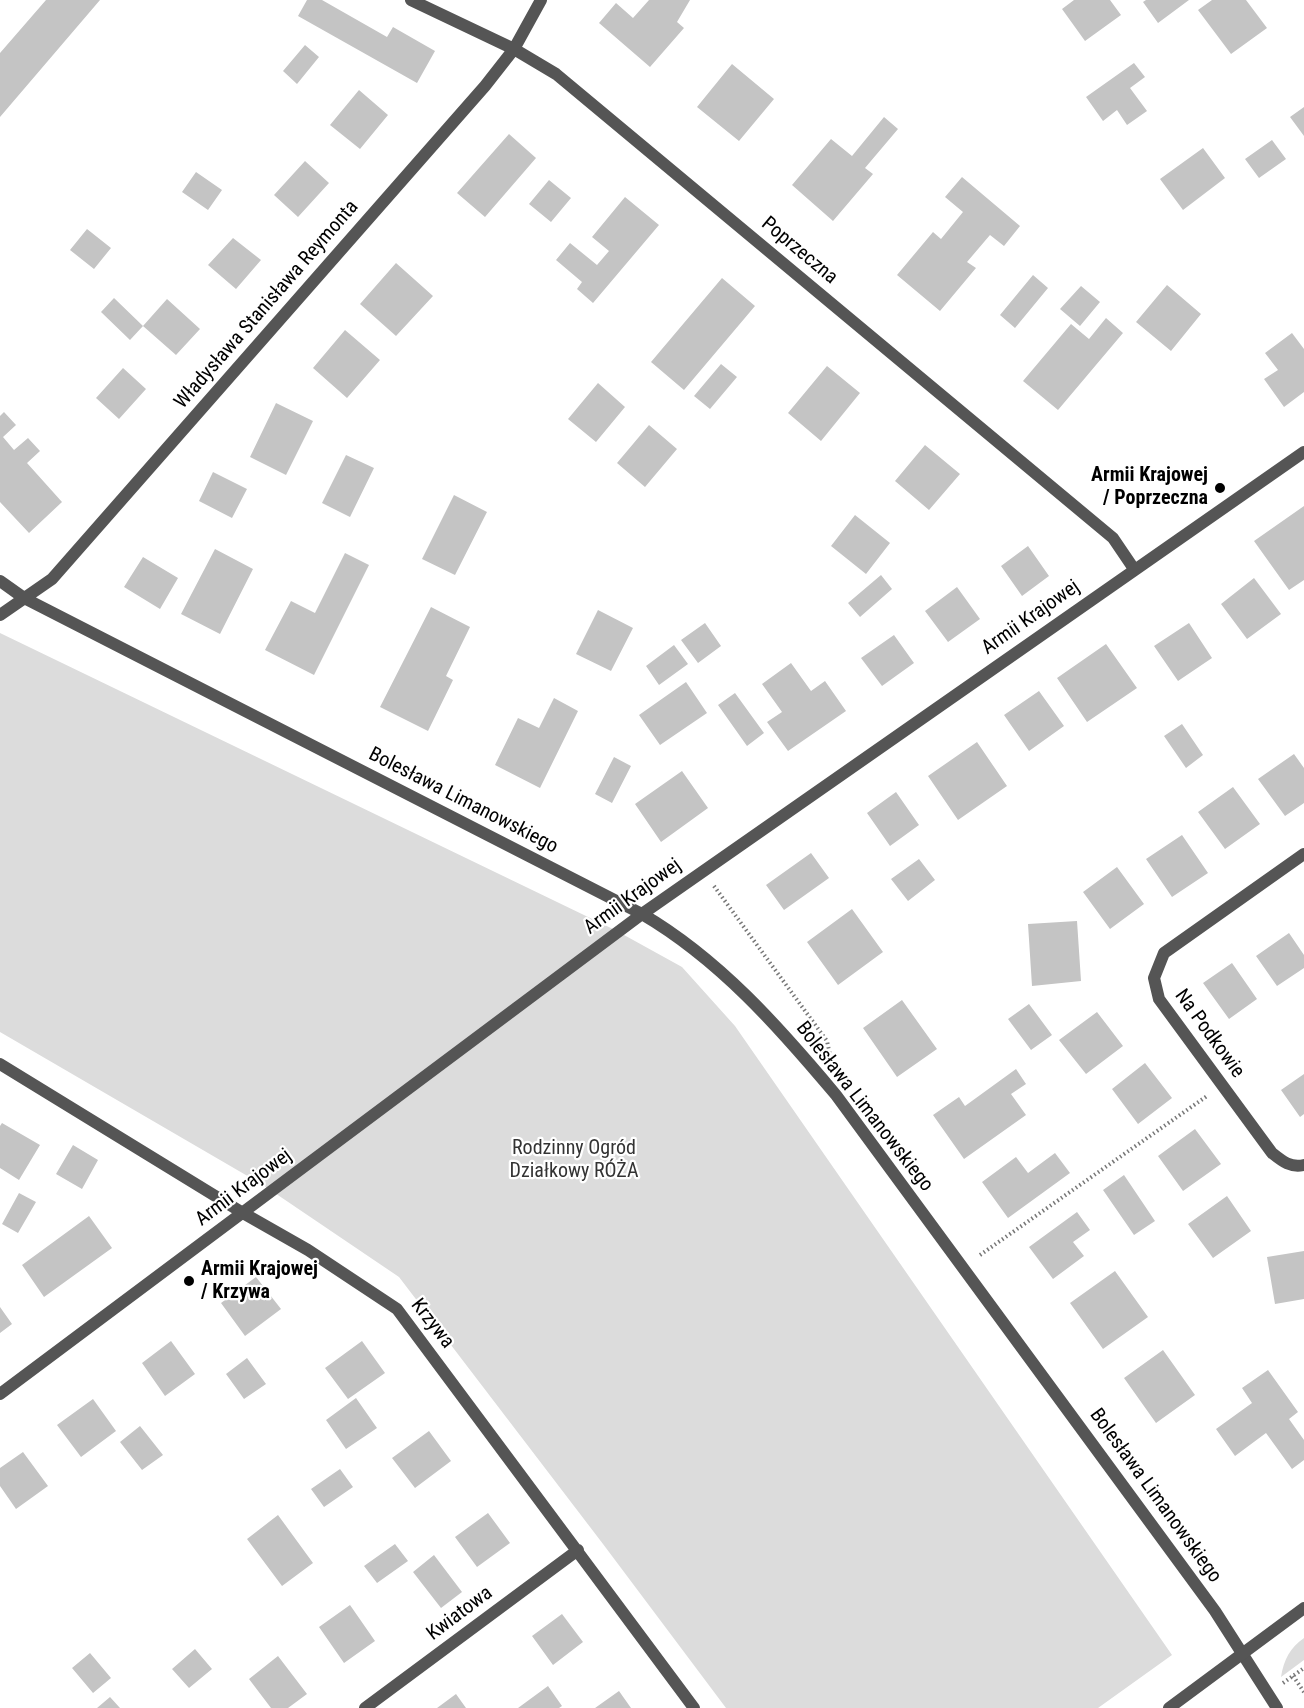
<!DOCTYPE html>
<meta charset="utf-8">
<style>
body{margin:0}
canvas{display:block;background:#fff}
</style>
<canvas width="1304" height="1708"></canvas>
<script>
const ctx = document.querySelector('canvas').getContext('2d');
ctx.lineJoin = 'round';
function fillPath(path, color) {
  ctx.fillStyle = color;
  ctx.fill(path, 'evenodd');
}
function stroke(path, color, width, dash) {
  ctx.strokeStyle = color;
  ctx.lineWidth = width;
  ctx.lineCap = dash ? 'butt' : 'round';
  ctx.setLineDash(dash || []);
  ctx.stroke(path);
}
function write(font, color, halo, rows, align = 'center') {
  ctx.font = font + ' "Roboto Condensed",sans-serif';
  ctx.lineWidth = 4.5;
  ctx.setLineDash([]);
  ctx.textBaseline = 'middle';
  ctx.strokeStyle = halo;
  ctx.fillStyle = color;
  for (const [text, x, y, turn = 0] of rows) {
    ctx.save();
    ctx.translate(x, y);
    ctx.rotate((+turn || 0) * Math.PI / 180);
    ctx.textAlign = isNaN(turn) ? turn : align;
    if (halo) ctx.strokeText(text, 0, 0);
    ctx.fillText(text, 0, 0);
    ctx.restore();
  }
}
fillPath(new Path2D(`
 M 0,633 L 615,930 L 682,967 L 735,1026 L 1172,1655 L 1098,1708 L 726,1708 L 603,1544 L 399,1277 L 263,1185 L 0,1032 Z
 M 1304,1638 L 1304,1660 L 1281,1677 C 1284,1659 1290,1648 1304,1638 Z`), '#dcdcdc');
fillPath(new Path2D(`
 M 46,0 L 100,0 L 0,117 L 0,53 Z
 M 307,0 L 322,0 L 387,37 L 393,27 L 435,51 L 417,83 L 298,16 Z
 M 649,0 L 690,0 L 677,22 L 684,28 L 650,67 L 599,23 L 616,3 L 633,18 Z
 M 1074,0 L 1110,0 L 1121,15 L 1085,41 L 1062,9 Z
 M 1146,0 L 1189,0 L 1158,23 L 1143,2 Z
 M 1212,0 L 1246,0 L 1267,28 L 1231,54 L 1198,10 Z
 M 305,45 L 319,57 L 297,84 L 283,71 Z
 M 1134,63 L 1145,77 L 1130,88 L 1147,111 L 1127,125 L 1117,110 L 1103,121 L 1086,97 Z
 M 732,64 L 774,99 L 739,141 L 697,107 Z
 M 359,90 L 388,115 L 360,149 L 330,125 Z
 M 1304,107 L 1304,136 L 1290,117 Z
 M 884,117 L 898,129 L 865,168 L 873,174 L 833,221 L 792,185 L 831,139 L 852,156 Z
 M 509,134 L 536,158 L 485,217 L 457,193 Z
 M 1272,140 L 1286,159 L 1259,178 L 1245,159 Z
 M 1203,148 L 1225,178 L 1183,210 L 1160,179 Z
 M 305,161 L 329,183 L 298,217 L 274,195 Z
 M 196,172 L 222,190 L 208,210 L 182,192 Z
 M 962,177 L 1020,226 L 1004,246 L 990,235 L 967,262 L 976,268 L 940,311 L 897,275 L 933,232 L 941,239 L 963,212 L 945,197 Z
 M 549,180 L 571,198 L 551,222 L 529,204 Z
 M 625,197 L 659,225 L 593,303 L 577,289 L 582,282 L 556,260 L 570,243 L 597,265 L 609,251 L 592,237 Z
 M 87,229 L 111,248 L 94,269 L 70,250 Z
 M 233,238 L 261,260 L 236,289 L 208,265 Z
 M 396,263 L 433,296 L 396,336 L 360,304 Z
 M 1033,275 L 1048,288 L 1015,328 L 1000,315 Z
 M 722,278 L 755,306 L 684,390 L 651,362 Z
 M 1167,285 L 1201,314 L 1171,351 L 1136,322 Z
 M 1081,286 L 1100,302 L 1080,326 L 1060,309 Z
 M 114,298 L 143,326 L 130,340 L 101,312 Z
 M 167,299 L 200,329 L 176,355 L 143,326 Z
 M 1106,318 L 1123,333 L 1058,410 L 1023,381 L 1071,324 L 1089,339 Z
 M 345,330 L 380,360 L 347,398 L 313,368 Z
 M 1292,333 L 1304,349 L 1304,392 L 1284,407 L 1264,379 L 1278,370 L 1265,353 Z
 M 721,364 L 737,377 L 710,409 L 694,396 Z
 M 827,366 L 860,393 L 821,441 L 788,413 Z
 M 123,368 L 146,389 L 119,419 L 96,398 Z
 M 598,383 L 625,407 L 596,442 L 568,419 Z
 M 276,403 L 313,421 L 286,475 L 250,457 Z
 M 4,412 L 16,425 L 3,437 L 14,450 L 28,438 L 40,451 L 27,463 L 62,502 L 29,533 L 0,502 L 0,416 Z
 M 649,425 L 677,449 L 645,487 L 617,463 Z
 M 925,445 L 960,474 L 929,510 L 895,481 Z
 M 346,455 L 374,468 L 350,517 L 322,503 Z
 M 213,472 L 247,489 L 232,518 L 199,501 Z
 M 454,495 L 487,512 L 455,575 L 422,559 Z
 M 1304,506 L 1304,580 L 1289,590 L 1254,541 Z
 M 855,515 L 890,543 L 866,574 L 831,546 Z
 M 1028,546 L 1049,576 L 1022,596 L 1001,566 Z
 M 215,549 L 253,569 L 220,634 L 181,614 Z
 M 345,553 L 369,565 L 314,675 L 265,650 L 291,601 L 315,613 Z
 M 143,557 L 178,578 L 160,609 L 124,587 Z
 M 881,575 L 892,589 L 860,617 L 848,603 Z
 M 1254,578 L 1281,614 L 1247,639 L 1221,604 Z
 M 957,587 L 980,619 L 948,642 L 925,611 Z
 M 431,607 L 470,627 L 446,676 L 453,680 L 428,731 L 380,707 Z
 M 598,610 L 633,628 L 611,671 L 576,654 Z
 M 705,623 L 721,646 L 698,663 L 681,640 Z
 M 1189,623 L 1212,658 L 1178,681 L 1154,646 Z
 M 894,635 L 914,663 L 882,686 L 861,658 Z
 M 1106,644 L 1137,688 L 1087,722 L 1057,678 Z
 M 674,645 L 688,664 L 659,685 L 646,666 Z
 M 791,663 L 811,691 L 825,681 L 846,711 L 788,751 L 767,722 L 782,712 L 762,684 Z
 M 686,682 L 707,713 L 660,745 L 639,715 Z
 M 1039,691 L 1064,726 L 1029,751 L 1004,715 Z
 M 735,693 L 764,733 L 747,746 L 718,705 Z
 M 554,698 L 578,711 L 540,788 L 495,765 L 518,718 L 539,728 Z
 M 1182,724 L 1203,755 L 1186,768 L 1164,736 Z
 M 977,742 L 1007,786 L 958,820 L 928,776 Z
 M 1294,754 L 1304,768 L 1304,803 L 1285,816 L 1258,779 Z
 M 614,757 L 631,766 L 612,803 L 595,794 Z
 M 682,771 L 708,808 L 661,842 L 635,804 Z
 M 1233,787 L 1260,824 L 1225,849 L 1198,812 Z
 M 896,792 L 919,825 L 890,846 L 867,813 Z
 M 1182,835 L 1208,873 L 1172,897 L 1146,859 Z
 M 811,853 L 829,878 L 784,910 L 766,885 Z
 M 919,859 L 935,880 L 908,901 L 891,879 Z
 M 1117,867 L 1144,904 L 1110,929 L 1083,892 Z
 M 852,909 L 883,952 L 838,985 L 807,942 Z
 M 1077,921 L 1081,981 L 1032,986 L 1028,924 Z
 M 1289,933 L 1304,955 L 1304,968 L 1277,986 L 1256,956 Z
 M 1232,963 L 1257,999 L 1229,1019 L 1203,983 Z
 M 902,1000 L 937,1049 L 897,1077 L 863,1028 Z
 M 1029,1004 L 1052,1035 L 1031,1050 L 1008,1019 Z
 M 1097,1012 L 1123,1046 L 1086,1074 L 1059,1040 Z
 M 1145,1063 L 1172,1098 L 1138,1124 L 1112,1089 Z
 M 1016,1069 L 1026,1084 L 1011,1094 L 1026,1115 L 964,1159 L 933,1115 L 959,1097 L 965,1106 Z
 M 1304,1074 L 1304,1114 L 1300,1117 L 1281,1090 Z
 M 2,1123 L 40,1145 L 19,1180 L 0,1168 L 0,1126 Z
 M 1195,1129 L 1221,1164 L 1183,1191 L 1158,1156 Z
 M 73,1145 L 98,1160 L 82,1189 L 56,1174 Z
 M 1055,1153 L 1070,1173 L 1008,1218 L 982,1182 L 1016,1157 L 1028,1173 Z
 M 1124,1175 L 1155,1221 L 1134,1235 L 1103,1190 Z
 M 19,1193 L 36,1202 L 18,1233 L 2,1224 Z
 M 1227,1196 L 1251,1231 L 1213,1258 L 1188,1224 Z
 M 1077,1212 L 1090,1230 L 1073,1242 L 1084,1256 L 1053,1279 L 1029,1247 Z
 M 89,1216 L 112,1248 L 44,1297 L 22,1265 Z
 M 1304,1251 L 1304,1299 L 1275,1304 L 1267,1257 Z
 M 1115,1271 L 1148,1317 L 1103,1349 L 1070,1303 Z
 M 256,1277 L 281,1309 L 245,1336 L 221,1303 Z
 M 0,1307 L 12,1324 L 0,1333 Z
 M 171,1341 L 195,1374 L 165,1396 L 142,1363 Z
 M 362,1341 L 385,1373 L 348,1399 L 325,1368 Z
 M 1163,1350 L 1195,1395 L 1156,1423 L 1124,1378 Z
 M 247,1358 L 266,1384 L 244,1399 L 226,1374 Z
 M 1268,1370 L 1298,1412 L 1289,1419 L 1304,1440 L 1304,1460 L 1292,1469 L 1266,1433 L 1235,1456 L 1216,1429 L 1252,1403 L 1242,1388 Z
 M 356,1398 L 377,1428 L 346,1449 L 326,1420 Z
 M 93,1399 L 116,1431 L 81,1457 L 57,1425 Z
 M 140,1426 L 163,1455 L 142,1470 L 120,1442 Z
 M 429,1431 L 451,1461 L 415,1488 L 392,1458 Z
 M 23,1452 L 48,1486 L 16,1509 L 0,1486 L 0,1468 Z
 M 340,1469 L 353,1487 L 324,1507 L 311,1489 Z
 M 488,1513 L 510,1543 L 477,1567 L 455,1537 Z
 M 278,1515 L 313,1563 L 282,1586 L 247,1539 Z
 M 395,1544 L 408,1561 L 377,1583 L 364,1566 Z
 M 434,1555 L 462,1592 L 441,1608 L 413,1572 Z
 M 350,1605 L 375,1641 L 344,1663 L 319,1627 Z
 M 562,1614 L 583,1642 L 553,1665 L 532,1636 Z
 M 195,1649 L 212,1669 L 189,1688 L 172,1669 Z
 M 90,1653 L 111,1678 L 93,1693 L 72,1668 Z
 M 278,1656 L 307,1694 L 288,1708 L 271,1708 L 249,1679 Z
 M 548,1686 L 562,1706 L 559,1708 L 518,1708 Z
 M 619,1691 L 631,1708 L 595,1708 Z
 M 456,1694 L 466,1708 L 437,1708 Z
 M 110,1697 L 120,1708 L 97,1708 Z`), '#c4c4c4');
stroke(new Path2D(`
 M 714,886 L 827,1041 L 830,1055
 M 980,1255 L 1207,1096
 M 1293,1676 L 1304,1692
 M 1283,1683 L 1304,1668`), '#777', 4, [1.5, 3]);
stroke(new Path2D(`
 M 411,0 L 514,49 L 556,74 L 1113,538 L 1134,569
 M 0,581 L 24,598 L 642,914 C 719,959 779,1027 836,1095 L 1215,1611 L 1277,1708
 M 0,615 L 52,579 L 485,86 L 514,49 L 541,0
 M 1304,854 L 1164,953 L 1154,978 L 1159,999 L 1272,1153 C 1282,1161 1290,1168 1304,1165
 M 0,1064 L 243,1213 L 308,1250 L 397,1309 L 694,1708
 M 0,1394 L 642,914 L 1304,452
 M 365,1708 L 578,1550`), '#555', 12);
stroke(new Path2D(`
 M 1169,1708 L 1304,1608`), '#555', 12);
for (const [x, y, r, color] of [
 [1220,488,6,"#000"],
 [189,1281,6,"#000"]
]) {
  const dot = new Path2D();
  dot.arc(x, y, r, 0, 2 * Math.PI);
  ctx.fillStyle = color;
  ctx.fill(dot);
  stroke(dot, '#fff', 2);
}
write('20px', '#000', '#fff', [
 ["Poprzeczna",799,251,40],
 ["Władysława Stanisława Reymonta",267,305,-49],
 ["Armii Krajowej",1031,618,-35],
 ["Bolesława Limanowskiego",463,801,27],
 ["Armii Krajowej",633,897,-36],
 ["Na Podkowie",1209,1034,54],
 ["Bolesława Limanowskiego",864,1107,52],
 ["Armii Krajowej",244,1188,-37],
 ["Krzywa",432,1324,52],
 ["Bolesława Limanowskiego",1155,1496,54],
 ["Kwiatowa",460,1614,-37]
]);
write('bold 20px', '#000', '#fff', [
 ["Armii Krajowej",1208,476],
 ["/ Poprzeczna",1208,499],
 ["Armii Krajowej",201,1270,"left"],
 ["/ Krzywa",201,1293,"left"]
], 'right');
write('20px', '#333', '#fff', [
 ["Rodzinny Ogród",574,1149],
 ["Działkowy RÓŻA",574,1172]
]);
</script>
